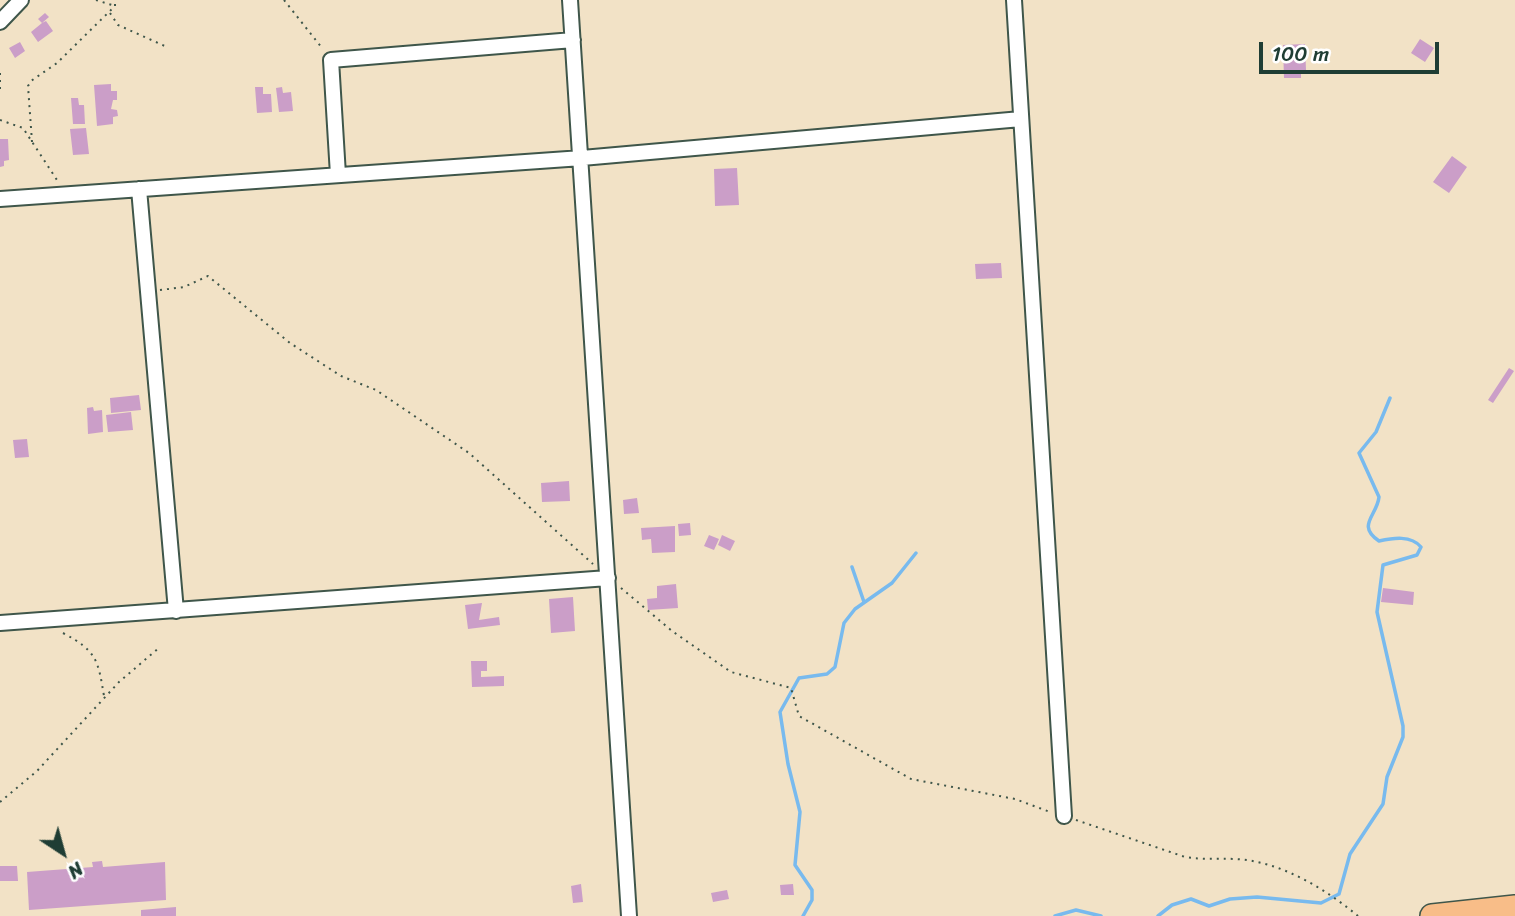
<!DOCTYPE html>
<style>
body{margin:0}
#map{position:relative;width:1515px;height:916px;overflow:hidden;background:#f2e2c6;font-family:Sriracha,sans-serif}
canvas{display:block}
.north{position:absolute;left:28px;top:818px;width:70px;height:70px;-webkit-text-stroke:5px #fff;paint-order:stroke;rotate:144deg;font-size:19px;font-weight:700;line-height:28px;text-align:center;color:#1f3d34}
.north::after{content:'';display:block;margin:auto;width:24px;height:32px;background:#1f3d34;clip-path:polygon(50% 0,100% 100%,50% 72%,0 100%)}
.scale{position:absolute;left:1259px;top:42px;width:180px;height:32px;box-sizing:border-box;border:4px solid #1f3d34;border-top:0;padding-left:9px;font-size:21px;line-height:24px;white-space:nowrap;color:#1f3d34;-webkit-text-stroke:5px #fff;paint-order:stroke}
</style>
<div id="map">
<canvas width="1515" height="916"></canvas>
<div class="north">N</div>
<div class="scale">100 m</div>
</div>
<script>
const ctx = document.querySelector('canvas').getContext('2d');
ctx.lineJoin = 'round';
function stroke(path, color, width, dash) {
  ctx.strokeStyle = color;
  ctx.lineWidth = width;
  ctx.lineCap = dash ? 'butt' : 'round';
  ctx.setLineDash(dash || []);
  ctx.stroke(path);
}
function fillPath(path, color) {
  ctx.fillStyle = color;
  ctx.fill(path, 'evenodd');
}
stroke(new Path2D(`
 M 852,567 L 864,602
 M 803,916 L 812,900 L 812,890 L 795,865 L 800,812 L 788,764 L 780,712 L 799,678 L 827,674 L 835,667 L 844,623 L 855,609 L 892,583 L 916,553
 M 1055,916 L 1076,910 L 1101,916
 M 1158,916 L 1172,905 L 1191,899 L 1209,906 L 1230,899 L 1257,897 L 1321,903 L 1339,894 L 1350,854 L 1383,804 L 1387,777 L 1403,737 L 1403,726 L 1377,612 L 1383,565 L 1417,555 L 1421,547 C 1411,535 1393,538 1379,541 C 1356,525 1377,516 1379,497 L 1359,453 L 1376,432 L 1390,398`), '#78baee', 3.5);
fillPath(new Path2D(`
 M 45,13 L 49,17 L 42,23 L 46,21 L 53,31 L 38,42 L 31,32 L 42,23 L 38,19 Z
 M 1420,39 L 1434,48 L 1425,62 L 1411,53 Z
 M 20,42 L 25,51 L 15,58 L 9,48 Z
 M 1305,44 L 1306,70 L 1301,70 L 1301,78 L 1284,78 L 1283,45 Z
 M 111,84 L 111,91 L 117,91 L 117,100 L 113,100 L 111,109 L 117,110 L 118,116 L 113,117 L 113,124 L 97,126 L 94,85 Z
 M 255,87 L 263,87 L 263,94 L 271,94 L 272,112 L 257,113 Z
 M 282,87 L 283,93 L 291,92 L 293,111 L 279,112 L 276,88 Z
 M 71,98 L 78,98 L 79,105 L 84,105 L 85,124 L 73,124 Z
 M 86,128 L 89,154 L 73,155 L 70,129 Z
 M 0,139 L 8,139 L 9,160 L 4,161 L 4,166 L 0,167 Z
 M 1452,156 L 1467,167 L 1449,193 L 1433,182 Z
 M 737,168 L 739,205 L 715,206 L 714,169 Z
 M 1001,263 L 1002,278 L 976,279 L 975,264 Z
 M 1509,368 L 1514,371 L 1493,403 L 1488,400 Z
 M 139,395 L 141,410 L 111,413 L 110,398 Z
 M 93,407 L 94,411 L 102,410 L 103,432 L 88,434 L 87,408 Z
 M 131,412 L 133,430 L 108,432 L 106,415 Z
 M 27,439 L 29,457 L 15,458 L 13,440 Z
 M 569,481 L 570,501 L 542,502 L 541,483 Z
 M 637,498 L 639,513 L 624,514 L 623,500 Z
 M 690,523 L 691,535 L 679,536 L 678,524 Z
 M 675,526 L 675,552 L 652,553 L 651,539 L 642,540 L 641,528 Z
 M 709,535 L 719,539 L 714,550 L 704,546 Z
 M 722,535 L 735,541 L 730,551 L 718,545 Z
 M 676,584 L 678,608 L 648,610 L 647,599 L 657,598 L 657,586 Z
 M 1383,588 L 1414,592 L 1413,605 L 1381,602 Z
 M 573,597 L 575,631 L 551,633 L 549,599 Z
 M 482,603 L 479,620 L 499,617 L 500,625 L 468,629 L 465,605 Z
 M 471,661 L 487,661 L 487,671 L 481,671 L 481,677 L 504,676 L 504,686 L 472,687 Z
 M 102,861 L 103,867 L 165,862 L 166,900 L 29,910 L 27,872 L 93,867 L 92,862 Z
 M 0,866 L 17,866 L 18,881 L 0,881 Z
 M 581,884 L 583,902 L 573,903 L 571,886 Z
 M 793,884 L 794,895 L 781,895 L 780,885 Z
 M 727,890 L 729,899 L 713,902 L 711,893 Z
 M 176,907 L 176,916 L 141,916 L 141,910 Z`), '#cb9ec8');
const minor = new Path2D(`
 M 570,0 L 629,916
 M 1014,0 L 1064,816
 M 0,22 L 21,0
 M 338,175 L 331,60 L 573,40
 M 139,189 L 176,611
 M 0,199 L 582,158 L 1021,119
 M 0,623 L 608,578`);
const trunk = new Path2D(`
 M 1432,916 L 1515,907`);
stroke(minor, '#3f564a', 18);
stroke(trunk, '#3f564a', 26);
stroke(new Path2D(`
 M 96,0 L 115,6
 M 284,0 L 322,48
 M 110,13 L 118,25 L 167,47
 M 0,73 L 0,94
 M 0,120 L 23,128 L 57,180
 M 32,142 L 28,86 L 31,81 L 57,63 L 115,6 L 115,0
 M 160,290 L 184,287 L 208,276 L 290,343 L 341,376 L 376,390 L 469,453 L 593,564
 M 621,588 L 672,631 L 731,672 L 791,688 L 799,716 L 911,779 L 1015,799 L 1050,812
 M 63,633 C 97,651 98,660 104,696
 M 0,802 L 37,771 L 119,682 L 160,647
 M 1076,820 L 1185,857 C 1203,860 1217,858 1235,859 C 1280,861 1324,888 1358,916`), '#3f564a', 2, [2, 5]);
stroke(minor, '#fff', 14);
stroke(trunk, '#f8bd88', 23);
</script>
